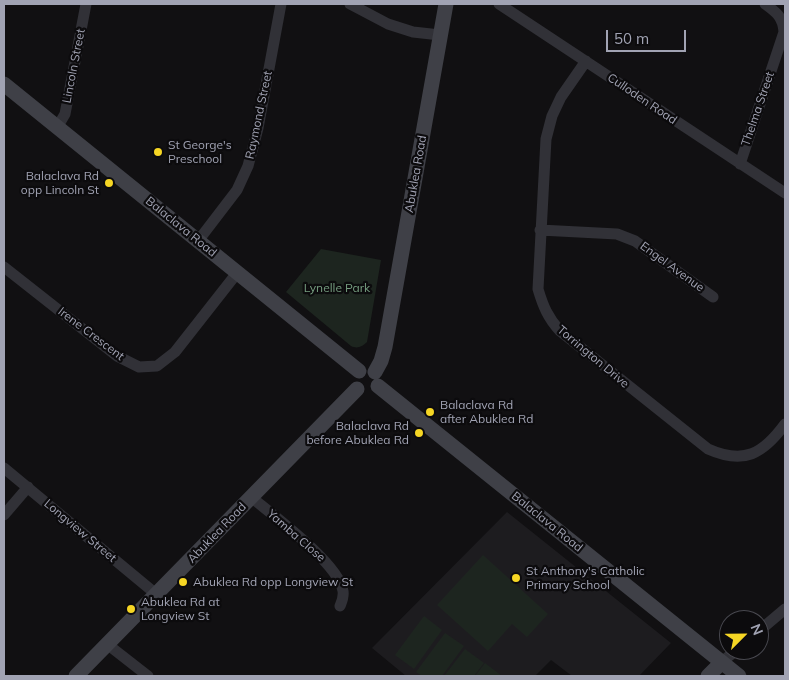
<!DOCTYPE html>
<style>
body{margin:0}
#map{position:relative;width:789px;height:680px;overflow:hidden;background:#111012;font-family:Mulish,sans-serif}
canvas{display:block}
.frame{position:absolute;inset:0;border:5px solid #a1a3b3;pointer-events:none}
.north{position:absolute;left:719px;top:610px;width:50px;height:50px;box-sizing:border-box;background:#0c0b0d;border:1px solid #48484f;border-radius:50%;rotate:67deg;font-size:14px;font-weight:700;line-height:20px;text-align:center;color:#a1a3b3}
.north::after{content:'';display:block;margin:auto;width:18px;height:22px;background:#f6d624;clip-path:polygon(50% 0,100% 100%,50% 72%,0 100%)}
.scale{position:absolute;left:606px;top:30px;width:80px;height:22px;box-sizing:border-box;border:2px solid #a1a3b3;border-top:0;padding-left:6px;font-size:15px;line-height:18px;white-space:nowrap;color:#a1a3b3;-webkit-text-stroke:4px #0c0b0d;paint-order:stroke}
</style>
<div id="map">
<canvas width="789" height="680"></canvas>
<div class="frame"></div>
<div class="north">N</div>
<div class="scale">50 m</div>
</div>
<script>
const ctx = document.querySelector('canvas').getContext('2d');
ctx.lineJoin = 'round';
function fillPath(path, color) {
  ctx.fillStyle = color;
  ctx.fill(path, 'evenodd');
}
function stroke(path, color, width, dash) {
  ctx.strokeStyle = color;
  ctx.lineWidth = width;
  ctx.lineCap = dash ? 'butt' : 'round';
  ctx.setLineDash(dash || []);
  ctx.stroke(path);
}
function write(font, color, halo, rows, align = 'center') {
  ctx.font = font + ' Mulish,sans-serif';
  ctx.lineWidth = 4.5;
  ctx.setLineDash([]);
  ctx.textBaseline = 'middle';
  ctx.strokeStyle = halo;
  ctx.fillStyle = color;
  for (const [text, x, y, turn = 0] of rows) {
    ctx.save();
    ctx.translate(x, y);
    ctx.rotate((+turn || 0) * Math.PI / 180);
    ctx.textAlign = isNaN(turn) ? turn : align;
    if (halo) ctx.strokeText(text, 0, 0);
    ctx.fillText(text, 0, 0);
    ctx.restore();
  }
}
fillPath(new Path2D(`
 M 507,512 L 671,643 L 639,676 L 572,676 L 551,660 L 535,676 L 406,676 L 372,648 Z`), '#1d1c1f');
fillPath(new Path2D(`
 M 321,249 L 381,260 L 367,342 C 362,347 357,349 351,346 L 286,292 Z
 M 483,555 L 548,614 L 527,637 L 512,624 L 488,651 L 437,605 Z
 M 424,616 L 442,630 L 414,669 L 395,655 Z
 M 445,633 L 464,646 L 442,676 L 422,676 L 416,672 Z
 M 465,649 L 484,663 L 474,676 L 444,676 Z
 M 485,663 L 502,676 L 475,676 Z`), '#1d251f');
stroke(new Path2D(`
 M 350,4 L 388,24 L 413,32 L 440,35
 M 499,4 L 785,193
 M 586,61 L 561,97 L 552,116 L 546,139 L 538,289 C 543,306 548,318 560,331 L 708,449 C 744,465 763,454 785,424
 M 58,126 L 65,114 L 86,4
 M 740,164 L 784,32 C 783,17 776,12 765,4
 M 540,230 L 617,234 L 635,241 L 713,297
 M 198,241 L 237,190 L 248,166 L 258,128 L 281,4
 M 4,267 L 117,356 L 139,367 L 157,366 L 175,352 L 237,273
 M 4,468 L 156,594
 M 251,497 C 274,516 339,564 343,591 C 344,597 342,601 340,606
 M 4,515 L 28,487
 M 759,631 L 785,609
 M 107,644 L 148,676
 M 721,663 L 736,650`), '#313137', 11);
stroke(new Path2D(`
 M 4,84 L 359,371
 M 375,372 L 381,361 L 385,347 L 446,4
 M 378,386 L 739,676
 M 76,676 L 357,389
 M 708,676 L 721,663`), '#3f4047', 15);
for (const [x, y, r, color] of [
 [158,152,5,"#f6d624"],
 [109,183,5,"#f6d624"],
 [430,412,5,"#f6d624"],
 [419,433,5,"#f6d624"],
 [516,578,5,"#f6d624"],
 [183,582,5,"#f6d624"],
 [131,609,5,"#f6d624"]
]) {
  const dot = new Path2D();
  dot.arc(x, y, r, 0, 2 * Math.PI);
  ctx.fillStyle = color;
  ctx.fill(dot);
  stroke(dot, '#0c0b0d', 2);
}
write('12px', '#a1a3b3', '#0c0b0d', [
 ["Lincoln Street",74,66,-79],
 ["Culloden Road",642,99,34],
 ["Thelma Street",758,109,-71],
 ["Raymond Street",259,115,-78],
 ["Abuklea Road",416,174,-80],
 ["Balaclava Road",181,227,39],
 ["Engel Avenue",672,267,36],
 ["Irene Crescent",91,334,37],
 ["Torrington Drive",593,357,40],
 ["Balaclava Road",547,522,39],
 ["Longview Street",80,531,40],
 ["Abuklea Road",217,533,-46],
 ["Yamba Close",296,536,41]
]);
write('12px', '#a1a3b3', '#0c0b0d', [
 ["St George's",168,145],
 ["Preschool",168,159],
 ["Balaclava Rd",99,176,"right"],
 ["opp Lincoln St",99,190,"right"],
 ["Balaclava Rd",440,405],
 ["after Abuklea Rd",440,419],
 ["Balaclava Rd",409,426,"right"],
 ["before Abuklea Rd",409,440,"right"],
 ["St Anthony's Catholic",526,571],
 ["Primary School",526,585],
 ["Abuklea Rd opp Longview St",193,582],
 ["Abuklea Rd at",141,602],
 ["Longview St",141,616]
], 'left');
write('12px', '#779f81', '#0c0b0d', [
 ["Lynelle Park",337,288]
]);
</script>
